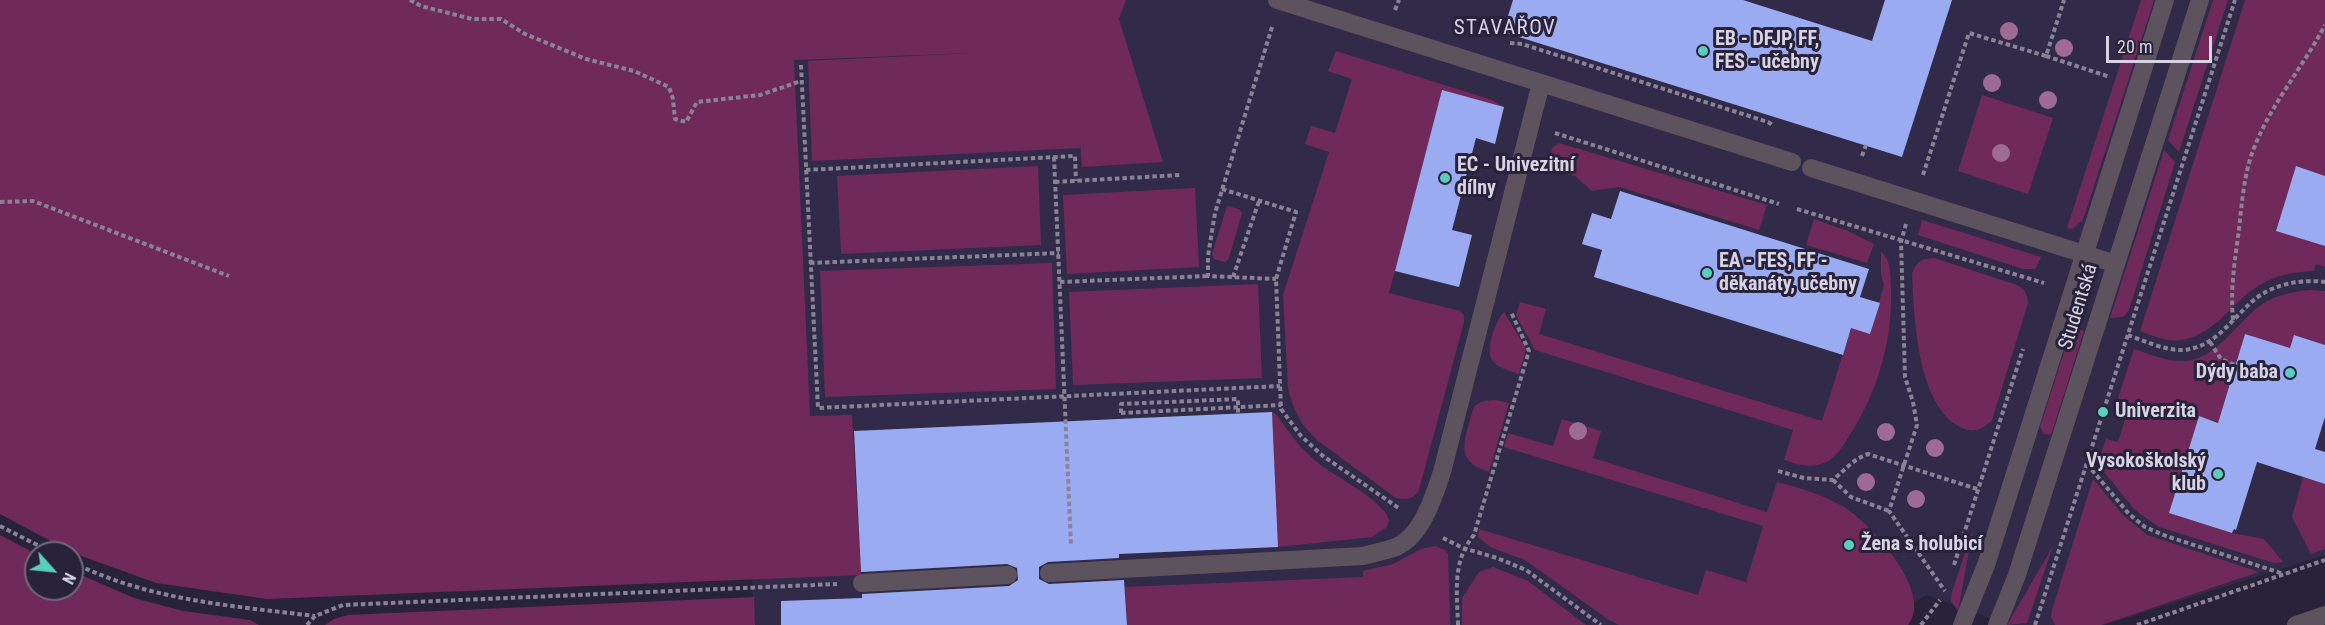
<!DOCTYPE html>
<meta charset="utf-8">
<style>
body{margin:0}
#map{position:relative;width:2325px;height:625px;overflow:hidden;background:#29223b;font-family:"Roboto Condensed",sans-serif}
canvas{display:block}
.north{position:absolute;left:24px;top:541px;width:60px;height:60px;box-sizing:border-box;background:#29223b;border:2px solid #6f697f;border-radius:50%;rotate:117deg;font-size:16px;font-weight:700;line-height:24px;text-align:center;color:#d7d3e4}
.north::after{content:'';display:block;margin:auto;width:21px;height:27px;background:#59cebf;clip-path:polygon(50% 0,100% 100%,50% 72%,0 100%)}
.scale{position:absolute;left:2106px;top:36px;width:106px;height:27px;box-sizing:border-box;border:3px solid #d7d3e4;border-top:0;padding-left:8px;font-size:18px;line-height:21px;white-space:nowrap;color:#d7d3e4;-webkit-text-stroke:4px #29223b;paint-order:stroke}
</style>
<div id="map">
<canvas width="2325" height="625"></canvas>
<div class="north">N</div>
<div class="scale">20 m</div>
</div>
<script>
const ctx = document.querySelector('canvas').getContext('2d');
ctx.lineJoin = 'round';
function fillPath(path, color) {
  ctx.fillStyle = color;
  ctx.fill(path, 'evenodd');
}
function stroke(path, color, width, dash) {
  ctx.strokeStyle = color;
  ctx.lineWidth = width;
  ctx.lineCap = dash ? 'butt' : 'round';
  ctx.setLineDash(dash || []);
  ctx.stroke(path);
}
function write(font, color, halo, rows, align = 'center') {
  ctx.font = font + ' "Roboto Condensed",sans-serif';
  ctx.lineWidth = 6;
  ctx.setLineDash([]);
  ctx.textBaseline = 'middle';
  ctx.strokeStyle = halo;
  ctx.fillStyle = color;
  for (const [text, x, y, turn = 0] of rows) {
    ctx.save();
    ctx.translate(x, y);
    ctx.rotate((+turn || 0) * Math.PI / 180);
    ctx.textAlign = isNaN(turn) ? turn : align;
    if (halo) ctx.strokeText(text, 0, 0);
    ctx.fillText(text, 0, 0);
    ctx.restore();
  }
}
fillPath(new Path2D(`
 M 1126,0 L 2325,0 L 2325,555 L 2104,625 L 2008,625 L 1927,595 L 1870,625 L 755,625 L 729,217 L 756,62 L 1119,19 Z`), '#322a49');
fillPath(new Path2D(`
 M 0,0 L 1126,0 L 1119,19 L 1163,162 L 1082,167 L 1080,142 L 1080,148 L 812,161 L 808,61 L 971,53 L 794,60 L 810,416 L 852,415 L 861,575 L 267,599 L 156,583 L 73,553 L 0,514 Z
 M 2141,0 L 2154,0 L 2085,214 L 2082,221 L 2072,229 L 2067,228 Z
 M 2213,0 L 2228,0 L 2179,152 L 2168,140 Z
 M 2245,0 L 2325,0 L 2325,176 L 2296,167 L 2276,230 L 2325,246 L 2325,267 L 2316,264 L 2314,271 C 2291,272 2271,276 2252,290 C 2229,307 2211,337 2180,340 C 2166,342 2153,336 2140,331 Z
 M 1336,51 L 1492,100 L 1504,107 L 1442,91 L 1389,293 L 1460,311 L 1464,315 L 1464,322 L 1419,490 C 1413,500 1406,500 1396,498 L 1318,441 L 1303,425 L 1294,408 L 1288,389 L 1283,295 L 1329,152 L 1305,144 L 1311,126 L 1335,133 L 1352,79 L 1328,71 Z
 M 1982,95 L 2053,118 L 2028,194 L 1958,171 Z
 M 1559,143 L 1767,205 L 1759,230 L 1619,187 L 1592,191 L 1575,176 L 1548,168 L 1552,148 Z
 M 2164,150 L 2175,162 L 2129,310 L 2123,317 L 2110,318 Z
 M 1038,166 L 1041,245 L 841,254 L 837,176 Z
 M 1195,188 L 1199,267 L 1067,274 L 1063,195 Z
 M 1227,206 L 1239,209 L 1242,213 L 1229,258 L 1225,262 L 1214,259 L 1212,254 Z
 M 1814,219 L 1848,231 L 1874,244 L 1867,263 L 1806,245 Z
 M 1922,220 L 2041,257 L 2035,269 L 2023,269 L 1918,235 Z
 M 1881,251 C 1891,261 1890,272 1891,285 C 1893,337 1879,389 1851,433 C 1844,444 1837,458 1824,463 C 1810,469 1797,464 1784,460 L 1793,430 L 1535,350 L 1516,315 L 1520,302 L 1546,309 L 1539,334 L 1822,421 L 1851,328 L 1870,333 L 1884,285 L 1881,274 Z
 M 1934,258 L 2017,285 C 2026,290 2027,294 2028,303 L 1992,420 C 1979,432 1971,434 1955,424 C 1917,398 1914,316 1912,274 C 1916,262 1921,259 1934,258 Z
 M 1052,263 L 1056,389 L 825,397 L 820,271 Z
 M 1258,284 L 1262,378 L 1073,385 L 1069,292 Z
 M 2309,290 L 2325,291 L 2325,345 L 2295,335 L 2290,348 L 2245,334 L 2218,422 L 2199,417 L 2169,513 L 2232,533 L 2264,539 L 2283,562 L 2274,563 L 2159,527 L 2135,510 L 2101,468 L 2099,461 L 2106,439 L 2118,442 L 2130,403 L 2118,398 L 2134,349 C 2150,354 2167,362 2183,361 C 2217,360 2236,323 2261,305 C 2275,295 2292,292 2309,290 Z
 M 1504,312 L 1526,349 L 1519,374 C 1493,366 1484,361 1493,333 C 1496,325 1498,318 1504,312 Z
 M 2072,327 L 2084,331 L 2052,432 L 2049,435 L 2044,434 L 2040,427 Z
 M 1495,400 L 1509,403 L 1489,472 C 1459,462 1462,448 1469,423 C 1471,417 1472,409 1476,405 C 1481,401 1489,400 1495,400 Z
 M 1272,412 L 1277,415 C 1289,433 1301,449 1317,462 C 1334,477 1383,499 1389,520 L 1387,527 L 1372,537 L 1278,547 Z
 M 1562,419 L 1601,431 L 1593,458 L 1767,512 L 1777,482 C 1799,488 1822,494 1842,506 C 1869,521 1935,593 1908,625 L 1619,625 L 1609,620 L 1525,560 L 1490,547 L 1478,537 L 1479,529 L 1698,595 L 1706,570 L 1746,582 L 1763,526 L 1504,447 L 1508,433 L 1553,446 Z
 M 2303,477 L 2325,484 L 2325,549 L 2311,554 L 2292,517 Z
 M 2093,479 L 2123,515 L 2147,535 L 2259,572 L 2101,625 L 2055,625 L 2051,617 L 2052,610 Z
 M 1973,529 L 1958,611 L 1951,601 L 1952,592 Z
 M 0,535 L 36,554 L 36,589 L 72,589 L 72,571 L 134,598 L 183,611 L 250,620 L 259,625 L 0,625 Z
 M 1435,546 L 1445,550 L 1448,554 L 1450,625 L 1127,625 L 1125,587 L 1363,577 L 1363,571 L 1393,564 L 1421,549 Z
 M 2053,546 L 2027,623 L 2007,625 Z
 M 1493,567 L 1528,581 L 1586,625 L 1462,625 L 1462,598 L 1479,572 Z
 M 754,597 L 755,625 L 325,625 L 334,619 L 348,615 Z`), '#6f2a5b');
fillPath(new Path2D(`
 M 1513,0 L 1743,0 L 1872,41 L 1885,0 L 1952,0 L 1902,157 L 1503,32 Z
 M 1442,90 L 1504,107 L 1495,144 L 1476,138 L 1452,230 L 1472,235 L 1459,287 L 1395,271 Z
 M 2296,166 L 2325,176 L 2325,246 L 2276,231 Z
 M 1620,191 L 1869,269 L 1860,297 L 1880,303 L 1870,334 L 1851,328 L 1843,355 L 1594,277 L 1602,250 L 1582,244 L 1592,213 L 1611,219 Z
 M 2245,334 L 2290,348 L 2294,335 L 2325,345 L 2325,417 L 2315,449 L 2325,452 L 2325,484 L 2257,462 L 2236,530 L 2234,529 L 2232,533 L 2169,513 L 2199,416 L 2218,423 Z
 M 1272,412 L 1278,547 L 1119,554 L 1119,558 L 1048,562 L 1039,567 L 1039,579 L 1049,584 L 1124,580 L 1127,625 L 781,625 L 781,601 L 862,598 L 862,594 L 1009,586 L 1018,580 L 1017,568 L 1007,564 L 861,572 L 854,431 Z`), '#9aabf2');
stroke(new Path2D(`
 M 410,0 L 421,6 L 472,19 L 501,19 L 525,34 L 586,59 L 634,71 L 669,87 L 673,99 L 675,119 L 686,122 L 697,102 L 760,95 L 801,81
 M 1395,10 L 1399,0
 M 1272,27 L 1215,213 L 1208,256 L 1208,276 L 1276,279
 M 1510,43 L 1522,44 L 1768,122 L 1774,126
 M 2046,56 L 2110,77
 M 801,65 L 818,408 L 1280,386
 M 1555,133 L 1779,204
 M 1862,156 L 1866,145
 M 1054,157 L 1071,546
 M 806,170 L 1075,156 L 1076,181
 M 1923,175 L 1969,33 L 2046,56 L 2064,0
 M 1055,182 L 1180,175
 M 1222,189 L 1296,212 L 1276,279 L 1281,409 L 1301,436 L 1323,456 L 1400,509
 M 0,202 L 33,201 L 229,276
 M 1797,209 L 2044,283
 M 1906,224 L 1901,242 L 1905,377 L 1913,402 L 1917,425 L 1889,511 L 1945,591
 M 810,263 L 1059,253
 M 1233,277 L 1259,201
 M 1060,282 L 1208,276
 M 2233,320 C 2230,288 2235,260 2239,229 C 2242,202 2244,173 2254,148 C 2271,104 2303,67 2325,25
 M 2128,335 C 2144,341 2164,350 2181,350 C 2215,349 2232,318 2255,299 C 2274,284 2301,279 2325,282
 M 2210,342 L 2221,359 L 2235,365
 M 1121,413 L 1281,405
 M 2087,464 L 2129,514 L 2145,527 L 2166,536 L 2284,574
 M 1778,471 L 1804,478 L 1833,480 C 1845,470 1853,459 1868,454 L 1977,489
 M 1833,480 L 1851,497 L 1889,511
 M 0,526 L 53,553
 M 1443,538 L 1463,548 L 1497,558 L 1526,570 L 1601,625
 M 72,562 C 147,600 232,606 315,616
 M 1954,565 L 2023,349
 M 307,625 L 315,616 L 343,605 L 837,584
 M 1458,625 C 1457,592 1452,561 1474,535 L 1529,351 L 1511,312
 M 1921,625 L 1940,600
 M 2035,625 L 2235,0
 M 2137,625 L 2325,560`), '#898398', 4, [4.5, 3]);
stroke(new Path2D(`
 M 1277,0 L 1792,162
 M 1811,168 L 2116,264
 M 1049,573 L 1363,556 C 1374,553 1385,551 1396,547 C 1422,536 1434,496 1442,472 L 1541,83
 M 862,583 L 1008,575`), '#5c535e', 18);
stroke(new Path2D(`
 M 1962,625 L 1986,565 L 2165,0
 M 1997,625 L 2017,575 L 2200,0
 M 2296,625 L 2325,615`), '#5c535e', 18);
stroke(new Path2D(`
 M 1121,413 L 1121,404 L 1238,399 L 1238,414`), '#898398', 4, [4.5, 3]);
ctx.fillStyle = '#9e6a96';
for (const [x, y] of [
 [2009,31],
 [2064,48],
 [1992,83],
 [2048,100],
 [2001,153],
 [1578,431],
 [1886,432],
 [1935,448],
 [1866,482],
 [1916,499]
]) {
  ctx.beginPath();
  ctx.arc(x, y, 9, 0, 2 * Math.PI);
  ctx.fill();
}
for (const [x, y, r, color] of [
 [1703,51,6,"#59cebf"],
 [1445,178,6,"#59cebf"],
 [1707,273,6,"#59cebf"],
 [2290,373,6,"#59cebf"],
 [2103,412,6,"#59cebf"],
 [2218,474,6,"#59cebf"],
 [1849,545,6,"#59cebf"]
]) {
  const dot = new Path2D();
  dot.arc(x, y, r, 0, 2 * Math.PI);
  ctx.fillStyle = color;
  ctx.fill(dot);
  stroke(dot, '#29223b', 2);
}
write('bold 20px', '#d7d3e4', '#29223b', [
 ["EB - DFJP, FF,",1715,40],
 ["FES - učebny",1715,63],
 ["EC - Univezitní",1457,166],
 ["dílny",1457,189],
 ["EA - FES, FF -",1719,262],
 ["děkanáty, učebny",1719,285],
 ["Dýdy baba",2278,373,"right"],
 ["Univerzita",2115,412],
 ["Vysokoškolský",2206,462,"right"],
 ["klub",2206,485,"right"],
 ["Žena s holubicí",1861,545]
], 'left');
write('20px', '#d7d3e4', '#29223b', [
 ["Studentská",2079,307,-73]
]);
ctx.letterSpacing = '1.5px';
write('21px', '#d7d0f1', '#29223b', [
 ["STAVAŘOV",1505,29]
]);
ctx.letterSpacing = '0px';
</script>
